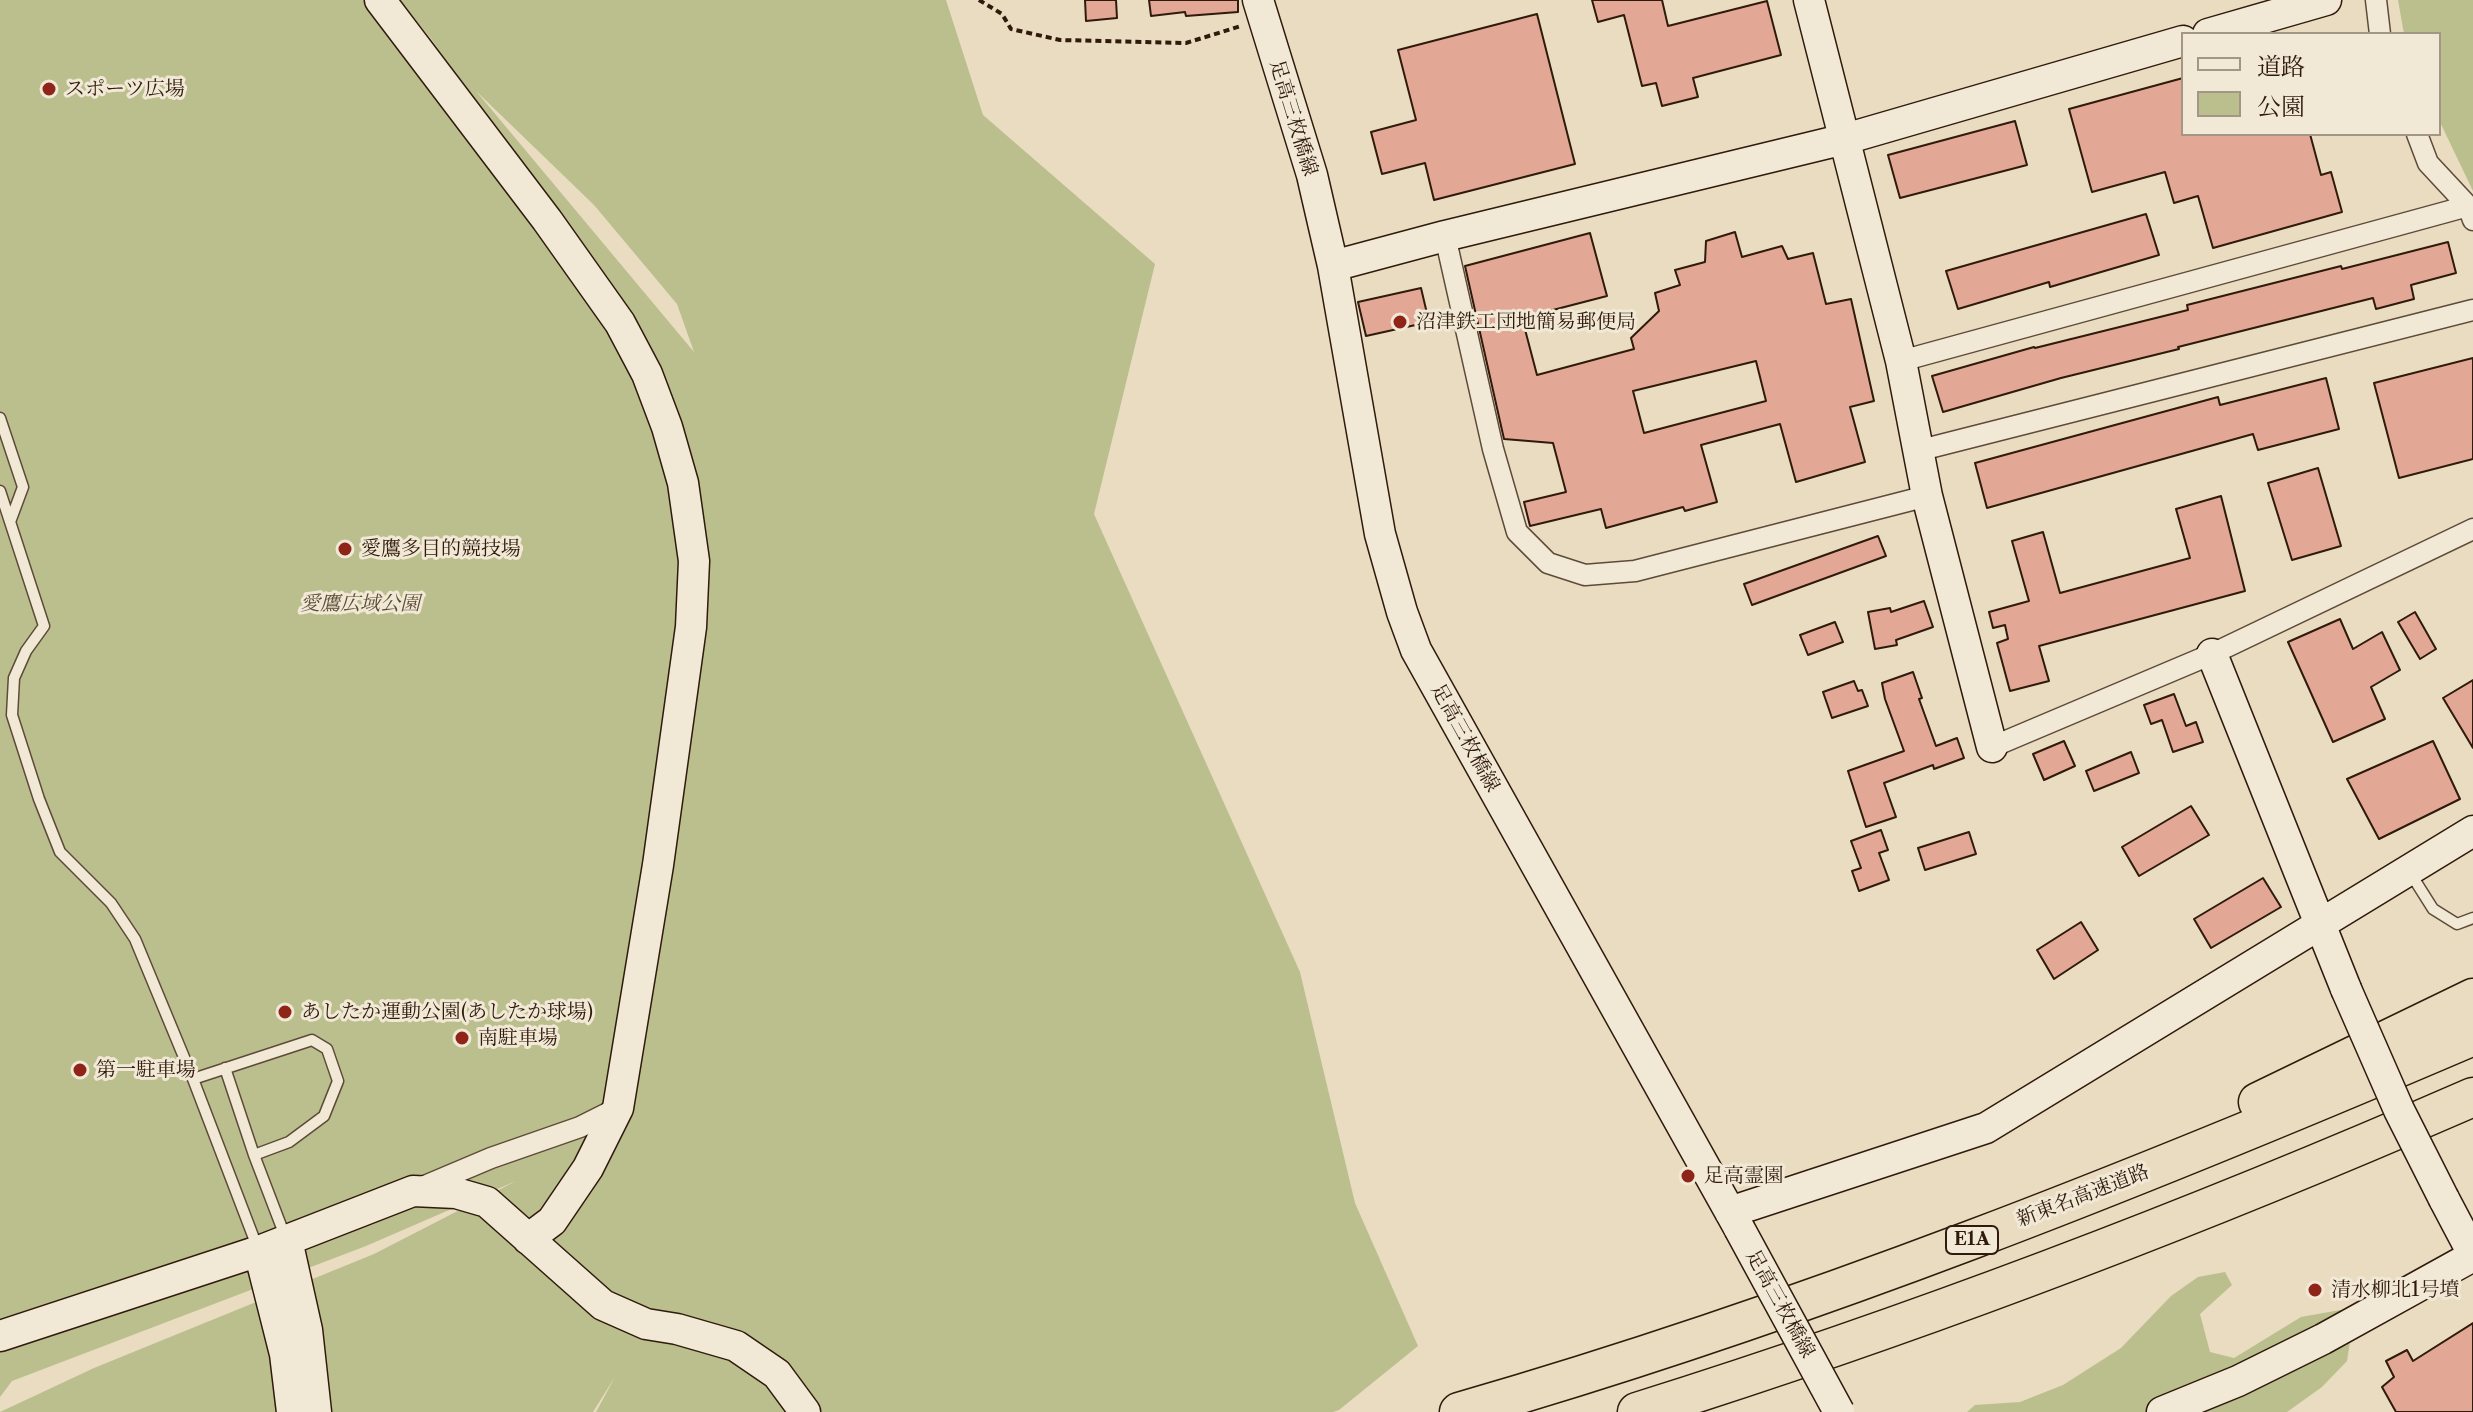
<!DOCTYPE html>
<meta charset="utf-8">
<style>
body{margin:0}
#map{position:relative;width:2473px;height:1412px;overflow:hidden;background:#e9dcc0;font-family:"Libre Caslon Text","Noto Serif JP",serif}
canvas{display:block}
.legend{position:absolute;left:2181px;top:32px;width:260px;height:104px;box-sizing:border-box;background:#f1e8d6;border:2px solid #a39685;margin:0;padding:10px 14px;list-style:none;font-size:24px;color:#2f1a0c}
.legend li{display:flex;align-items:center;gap:16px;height:40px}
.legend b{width:40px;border:2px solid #a39685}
</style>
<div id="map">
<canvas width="2473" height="1412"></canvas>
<ul class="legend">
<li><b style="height:10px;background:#f1e8d6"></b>道路</li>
<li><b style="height:22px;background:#bbbf8e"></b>公園</li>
</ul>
</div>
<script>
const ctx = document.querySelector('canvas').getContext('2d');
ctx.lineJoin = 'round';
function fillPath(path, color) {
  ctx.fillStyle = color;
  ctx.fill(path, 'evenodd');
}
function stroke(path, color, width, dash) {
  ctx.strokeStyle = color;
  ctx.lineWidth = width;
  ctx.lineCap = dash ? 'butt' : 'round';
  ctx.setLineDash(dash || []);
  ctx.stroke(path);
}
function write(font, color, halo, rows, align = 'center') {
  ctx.font = font + ' "Libre Caslon Text","Noto Serif JP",serif';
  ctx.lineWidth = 6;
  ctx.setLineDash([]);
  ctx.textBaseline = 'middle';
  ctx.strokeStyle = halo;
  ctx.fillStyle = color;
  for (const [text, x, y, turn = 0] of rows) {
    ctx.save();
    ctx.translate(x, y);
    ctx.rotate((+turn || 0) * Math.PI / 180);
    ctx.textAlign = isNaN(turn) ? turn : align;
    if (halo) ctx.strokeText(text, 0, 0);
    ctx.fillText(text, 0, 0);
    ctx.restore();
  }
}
fillPath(new Path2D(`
 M 0,0 L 396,0 L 439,49 L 400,0 L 946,0 L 983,115 L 1155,264 L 1094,514 L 1300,972 L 1355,1203 L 1418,1346 L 1339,1410 L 1333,1412 L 596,1412 L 615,1377 L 593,1412 L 0,1412 L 94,1368 L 374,1254 L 516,1181 L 366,1246 L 12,1381 L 0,1397 ZM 476,91 L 594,205 L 677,304 L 694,352 Z
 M 2398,0 L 2473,0 L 2473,191 L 2439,120 L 2439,34 L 2404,34 Z
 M 2225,1272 L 2232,1285 L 2200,1314 L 2210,1352 L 2234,1358 L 2301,1317 L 2340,1310 L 2352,1329 L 2347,1361 L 2322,1387 L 2287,1412 L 1967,1412 L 1975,1405 L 2020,1402 L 2063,1385 L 2121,1348 L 2171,1296 L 2198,1277 Z`), '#bbbf8e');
const building = new Path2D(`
 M 1085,0 L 1116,0 L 1117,18 L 1086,21 Z
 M 1149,0 L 1238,0 L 1238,12 L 1186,16 L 1185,12 L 1151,16 Z
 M 1592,0 L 1662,0 L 1668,26 L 1767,1 L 1781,55 L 1693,78 L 1698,97 L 1662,106 L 1656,83 L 1642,86 L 1624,15 L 1598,22 Z
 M 1537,14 L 1575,164 L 1434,200 L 1425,163 L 1382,174 L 1371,132 L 1416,120 L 1398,50 Z
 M 2183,78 L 2183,134 L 2310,134 L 2321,175 L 2331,172 L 2342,212 L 2213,248 L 2198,196 L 2174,203 L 2165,172 L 2092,192 L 2069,109 Z
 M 2015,121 L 2027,165 L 1900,198 L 1888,155 Z
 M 2146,214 L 2159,255 L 2050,287 L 2049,282 L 1958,309 L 1946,271 Z
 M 1735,232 L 1742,257 L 1782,246 L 1788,259 L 1813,253 L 1826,304 L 1851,299 L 1874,401 L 1850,407 L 1865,462 L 1796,482 L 1780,424 L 1701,445 L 1717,502 L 1685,511 L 1683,507 L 1606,528 L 1601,509 L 1530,526 L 1524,502 L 1566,492 L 1553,443 L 1504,439 L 1465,266 L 1590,233 L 1607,296 L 1522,318 L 1537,375 L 1634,349 L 1631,338 L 1659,311 L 1655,293 L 1680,285 L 1675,270 L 1705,262 L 1706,241 ZM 1756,361 L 1766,401 L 1644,433 L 1633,391 Z
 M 2448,242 L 2456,273 L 2411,285 L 2414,299 L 2376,309 L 2373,298 L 2178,347 L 2179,349 L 2061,378 L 1943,412 L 1932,376 L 2034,347 L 2035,348 L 2188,310 L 2187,305 L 2341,266 L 2342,269 Z
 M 1421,288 L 1429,322 L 1366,336 L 1358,302 Z
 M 2473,358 L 2473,459 L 2399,478 L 2374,383 Z
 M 2326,378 L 2339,429 L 2258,450 L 2253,434 L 1987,508 L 1975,463 L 2218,397 L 2220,405 Z
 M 2318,468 L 2341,546 L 2292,560 L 2268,483 Z
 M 2221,496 L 2245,591 L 2039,646 L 2049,681 L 2010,691 L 1997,643 L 2008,639 L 2005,625 L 1993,628 L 1989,612 L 2029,601 L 2012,541 L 2043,532 L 2060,593 L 2190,558 L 2176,509 Z
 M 1878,536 L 1886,556 L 1752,605 L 1744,584 Z
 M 1924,601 L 1933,627 L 1896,640 L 1897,645 L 1875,649 L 1868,612 L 1890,608 L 1891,612 Z
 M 2415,612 L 2436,649 L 2420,659 L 2398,622 Z
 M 2340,619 L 2353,649 L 2382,632 L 2400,670 L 2371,687 L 2385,719 L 2333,742 L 2288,642 Z
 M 1835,622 L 1843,642 L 1808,655 L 1800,635 Z
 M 1913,672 L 1922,698 L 1919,699 L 1936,746 L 1957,738 L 1964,758 L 1934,769 L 1933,765 L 1884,783 L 1896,817 L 1866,827 L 1848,771 L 1904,751 L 1885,699 L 1882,683 Z
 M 2473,680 L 2473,748 L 2443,698 Z
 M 1854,681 L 1858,691 L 1862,690 L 1868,706 L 1832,718 L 1823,692 Z
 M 2174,694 L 2186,726 L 2196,722 L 2203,742 L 2173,752 L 2162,720 L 2151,724 L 2144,705 Z
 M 2064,741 L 2075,766 L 2044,780 L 2033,754 Z
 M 2433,741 L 2460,799 L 2379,839 L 2347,779 Z
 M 2131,752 L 2139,773 L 2094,791 L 2086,771 Z
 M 2191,806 L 2209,835 L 2139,876 L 2122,847 Z
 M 1881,830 L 1888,850 L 1879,853 L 1889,880 L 1859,891 L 1852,871 L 1861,868 L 1851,841 Z
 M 1969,832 L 1976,854 L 1925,870 L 1918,848 Z
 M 2263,878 L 2281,907 L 2211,948 L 2194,919 Z
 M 2081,922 L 2098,950 L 2054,979 L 2037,950 Z
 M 2473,1323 L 2473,1412 L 2396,1412 L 2382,1387 L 2394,1377 L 2386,1361 L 2407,1350 L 2413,1361 Z`);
fillPath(building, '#e3a795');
stroke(building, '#2f1a0c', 2);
const lane = new Path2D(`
 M 0,418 L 23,487 L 10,522
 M 0,491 L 44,626 L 26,651 L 14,678 L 12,715 L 39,799 L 60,852 L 111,903 L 135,939 L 193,1079 L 258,1249
 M 2409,871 L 2433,909 L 2457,924 L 2473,918
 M 225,1068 L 254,1155
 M 193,1079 L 312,1040 L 327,1049 L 338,1081 L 324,1116 L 289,1142 L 254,1155 L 285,1236`);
const street = new Path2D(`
 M 2376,0 L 2380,34
 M 2417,134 L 2428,163 L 2468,206 L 2473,220
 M 1445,236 L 1493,449 L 1517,532 L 1548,563 L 1585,575 L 1635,571 L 1927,496
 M 1901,361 L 2468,206
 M 1917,451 L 2473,310
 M 1992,747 L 2212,654 L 2473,529
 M 420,1188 L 491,1158 L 580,1127 L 618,1108`);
const secondary = new Path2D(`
 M 380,0 L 547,220 L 620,323 L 647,374 L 667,427 L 683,483 L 694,561 L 691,627 L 658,865 L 618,1108 L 588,1168 L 552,1221 L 528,1239
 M 1258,0 L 1312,175 L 1333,266 L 1380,534 L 1402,612 L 1416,650 L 1739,1228
 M 1809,0 L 1901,361 L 1927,496 L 1992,747
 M 2208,34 L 2326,0
 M 1333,266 L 1445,236 L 1845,139 L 2183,41
 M 2212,654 L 2346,989
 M 2444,1199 L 2473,1254
 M 1730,1212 L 1986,1128 L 2473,831
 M 287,1240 L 307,1330 L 316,1412
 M 259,1251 L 285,1354 L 292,1412
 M 0,1336 L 259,1251 L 413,1191 L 456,1193 L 487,1202 L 603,1305 L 646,1324 L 677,1329 L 736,1346 L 777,1374 L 805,1412
 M 2162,1412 L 2238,1381 L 2323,1339 L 2473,1256`);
const highway = new Path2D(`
 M 2258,1102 L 2473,998
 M 1459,1412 C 1806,1312 2141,1178 2473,1036
 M 1637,1412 C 1921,1323 2200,1216 2473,1097`);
stroke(lane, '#5e4a39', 13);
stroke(street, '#5e4a39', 23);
stroke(secondary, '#2f1a0c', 33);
stroke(highway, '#2f1a0c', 41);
stroke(new Path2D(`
 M 979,0 L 1002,14 L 1011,29 L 1060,40 L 1186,43 L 1241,26`), '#2f1a0c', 4, [6, 4]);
stroke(lane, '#f1e8d6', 10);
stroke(street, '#f1e8d6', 20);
stroke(secondary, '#f1e8d6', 30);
stroke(highway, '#e9dcc0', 38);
const secondaryBridge = new Path2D(`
 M 2346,989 L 2399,1110 L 2444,1199
 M 1739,1228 L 1839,1412`);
stroke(secondaryBridge, '#2f1a0c', 33, []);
stroke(secondaryBridge, '#f1e8d6', 30);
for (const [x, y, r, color] of [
 [49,89,8,"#8f2418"],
 [1400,322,8,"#8f2418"],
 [345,549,8,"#8f2418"],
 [285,1012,8,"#8f2418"],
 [462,1038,8,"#8f2418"],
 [80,1070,8,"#8f2418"],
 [1688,1176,8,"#8f2418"],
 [2315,1290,8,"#8f2418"]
]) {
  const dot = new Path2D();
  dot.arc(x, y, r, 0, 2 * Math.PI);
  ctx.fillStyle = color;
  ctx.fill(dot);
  stroke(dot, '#f1e8d6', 3);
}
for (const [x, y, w] of [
 [1972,1240,52]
]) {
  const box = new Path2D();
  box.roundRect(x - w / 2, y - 14, w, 28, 6);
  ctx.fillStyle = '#f1e8d6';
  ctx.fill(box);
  stroke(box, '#2f1a0c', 2);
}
write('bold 18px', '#2f1a0c', null, [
 ["E1A",1972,1240]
]);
write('20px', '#2f1a0c', '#f1e8d6', [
 ["スポーツ広場",65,89],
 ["沼津鉄工団地簡易郵便局",1416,322],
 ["愛鷹多目的競技場",361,549],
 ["あしたか運動公園(あしたか球場)",301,1012],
 ["南駐車場",478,1038],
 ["第一駐車場",96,1070],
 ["足高霊園",1704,1176],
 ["清水柳北1号墳",2331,1290]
], 'left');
write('20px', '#2f1a0c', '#f1e8d6', [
 ["足高三枚橋線",1293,118,73],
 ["足高三枚橋線",1465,738,61],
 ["新東名高速道路",2083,1196,-21],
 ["足高三枚橋線",1780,1304,61]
]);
write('italic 20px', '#594c33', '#f1e8d6', [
 ["愛鷹広域公園",360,604]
]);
</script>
